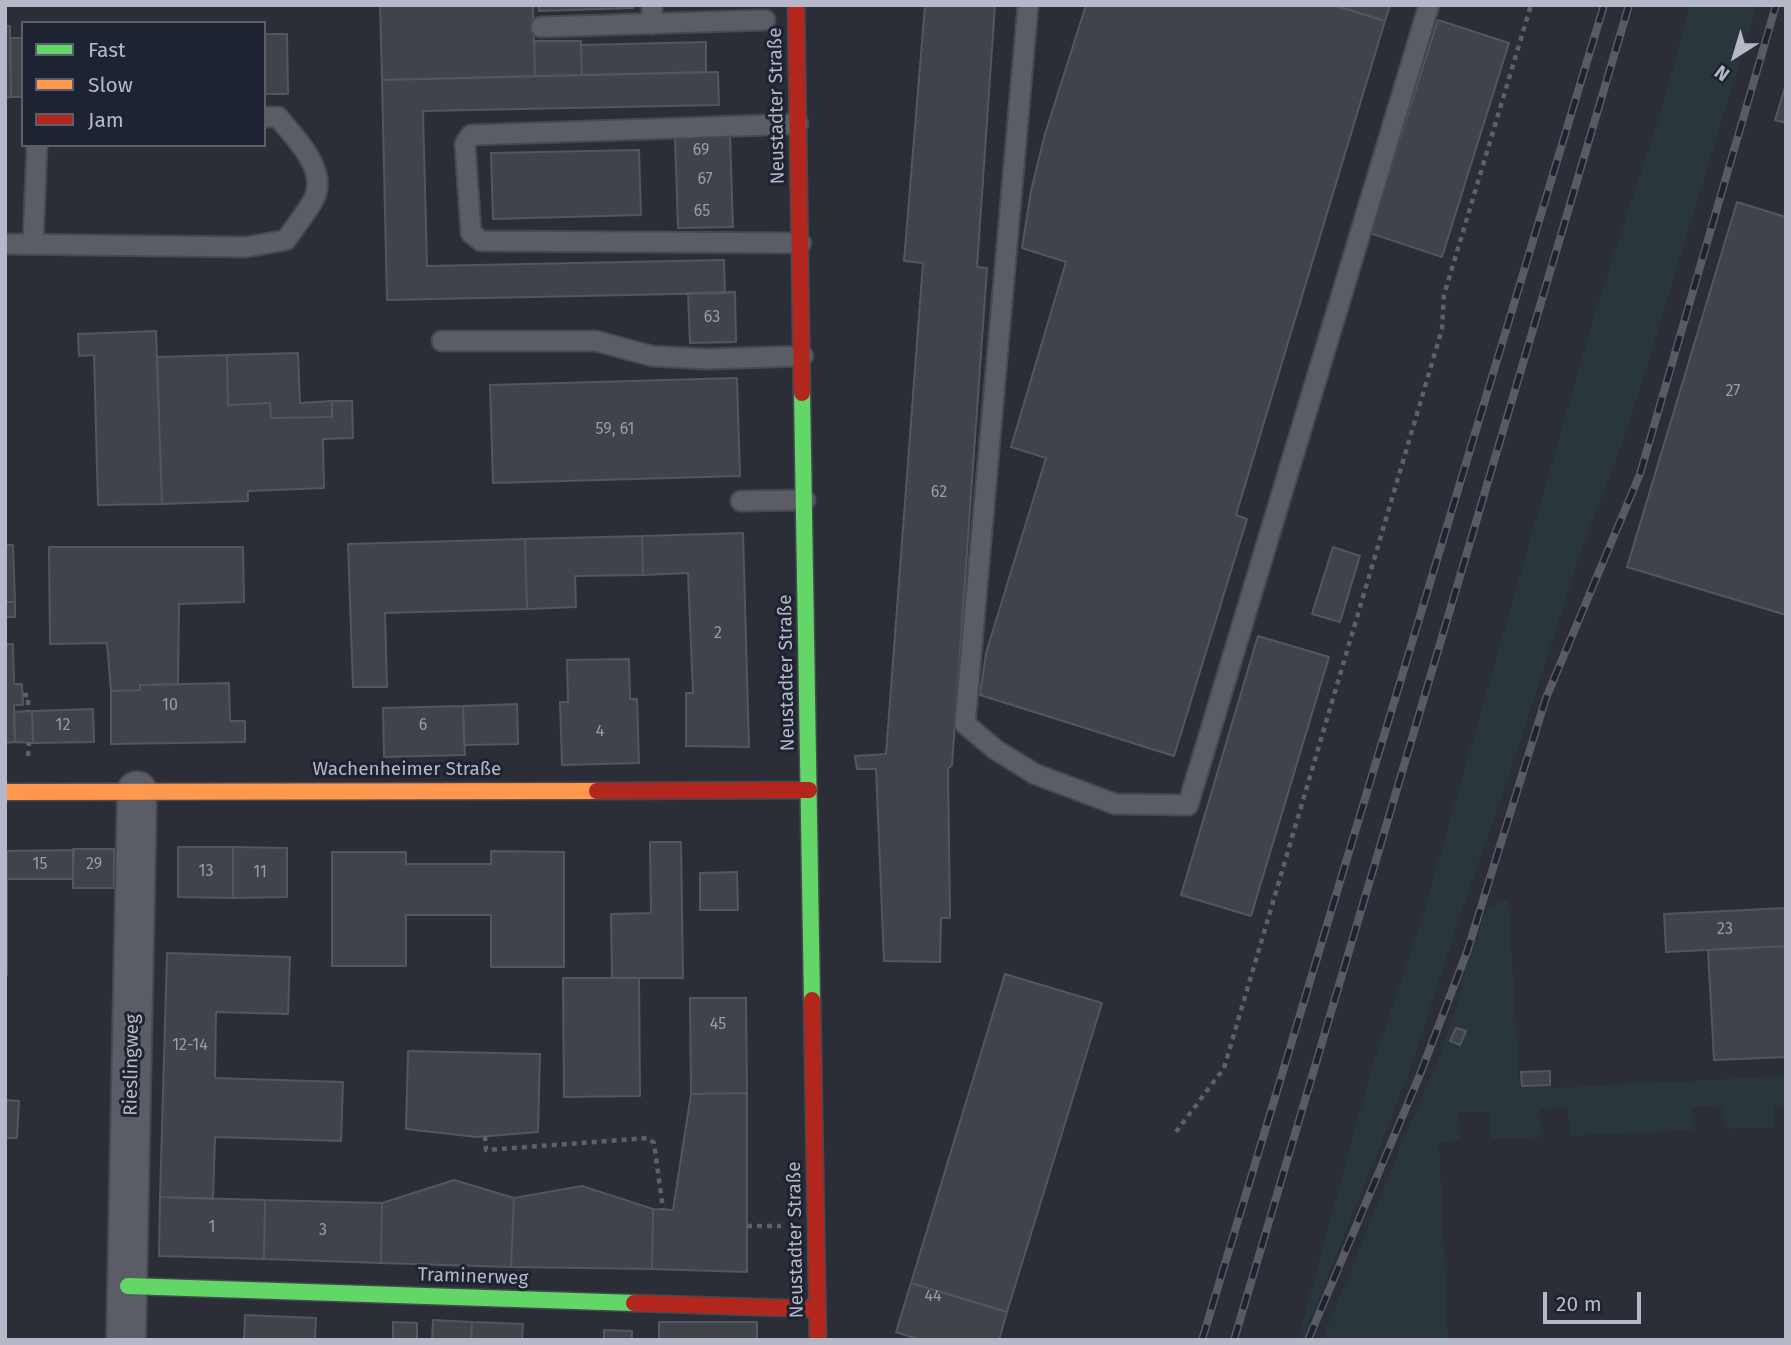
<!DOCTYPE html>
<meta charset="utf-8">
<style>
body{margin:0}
#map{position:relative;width:1791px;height:1345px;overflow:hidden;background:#2b2e36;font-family:"Fira Sans",sans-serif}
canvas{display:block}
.frame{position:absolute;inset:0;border:7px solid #b5b9c7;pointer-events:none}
.legend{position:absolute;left:21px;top:21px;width:245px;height:126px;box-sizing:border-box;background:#1e2331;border:2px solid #5a5f6d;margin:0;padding:9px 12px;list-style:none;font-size:21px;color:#b5b9c7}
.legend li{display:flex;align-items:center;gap:14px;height:35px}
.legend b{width:35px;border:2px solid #5a5f6d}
.north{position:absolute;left:1700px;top:21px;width:70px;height:70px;-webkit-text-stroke:5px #1e2331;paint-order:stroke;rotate:217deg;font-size:19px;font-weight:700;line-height:28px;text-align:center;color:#b5b9c7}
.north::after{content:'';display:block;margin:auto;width:24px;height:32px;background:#b5b9c7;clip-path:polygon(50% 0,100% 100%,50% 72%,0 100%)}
.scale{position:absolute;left:1543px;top:1292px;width:98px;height:32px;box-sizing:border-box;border:4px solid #b5b9c7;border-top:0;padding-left:9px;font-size:21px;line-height:24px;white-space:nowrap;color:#b5b9c7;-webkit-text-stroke:5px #1e2331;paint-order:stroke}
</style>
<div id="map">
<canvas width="1791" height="1345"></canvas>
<div class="frame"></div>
<ul class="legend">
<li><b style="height:9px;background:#63d668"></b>Fast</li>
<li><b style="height:9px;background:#ff974d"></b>Slow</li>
<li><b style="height:9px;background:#b3261e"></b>Jam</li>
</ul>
<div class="north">N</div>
<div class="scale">20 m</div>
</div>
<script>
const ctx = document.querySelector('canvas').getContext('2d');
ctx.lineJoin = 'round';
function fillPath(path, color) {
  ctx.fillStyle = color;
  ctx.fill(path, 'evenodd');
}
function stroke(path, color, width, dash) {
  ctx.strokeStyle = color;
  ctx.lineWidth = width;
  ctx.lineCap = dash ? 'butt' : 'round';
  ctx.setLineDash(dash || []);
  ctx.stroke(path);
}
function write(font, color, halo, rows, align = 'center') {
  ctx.font = font + ' "Fira Sans",sans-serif';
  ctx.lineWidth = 6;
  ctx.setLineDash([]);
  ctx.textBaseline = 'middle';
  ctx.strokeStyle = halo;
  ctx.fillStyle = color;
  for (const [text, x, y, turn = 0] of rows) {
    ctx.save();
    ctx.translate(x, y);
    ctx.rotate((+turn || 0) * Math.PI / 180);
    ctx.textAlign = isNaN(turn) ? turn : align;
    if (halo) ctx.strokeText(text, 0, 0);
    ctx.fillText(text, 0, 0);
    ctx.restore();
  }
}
fillPath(new Path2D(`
 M 1690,5 L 1757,5 L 1629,424 L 1581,551 L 1511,770 L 1461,912 L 1409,1073 L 1302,1340 L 1298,1340 L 1370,1074 L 1423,916 L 1594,316 L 1663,105 Z
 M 1508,900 L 1520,1088 L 1522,1086 L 1550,1085 L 1554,1088 L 1786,1076 L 1786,1105 L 1773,1105 L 1774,1127 L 1725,1129 L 1723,1105 L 1692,1107 L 1693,1130 L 1570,1136 L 1568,1107 L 1539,1109 L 1541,1137 L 1491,1139 L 1489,1111 L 1459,1113 L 1460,1140 L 1439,1142 L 1448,1340 L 1322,1340 L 1428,1081 L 1438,1061 L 1459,998 L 1461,983 L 1487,907 Z`), '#29373c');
const building = new Path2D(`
 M 380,5 L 533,5 L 535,76 L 382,80 Z
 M 539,5 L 633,5 L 633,8 L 539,11 Z
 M 925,5 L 995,5 L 977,267 L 987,268 L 952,765 L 948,769 L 950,918 L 941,918 L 940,962 L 884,961 L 876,769 L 857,769 L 855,756 L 886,754 L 923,263 L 904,261 Z
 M 1086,5 L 1333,5 L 1385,21 L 1236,515 L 1247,519 L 1174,756 L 980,695 L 986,653 L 1046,458 L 1011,447 L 1066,262 L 1022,248 L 1031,191 L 1045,134 Z
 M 1334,5 L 1390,5 L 1385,21 Z
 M 1438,20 L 1509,43 L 1442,257 L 1370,233 Z
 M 5,26 L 10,26 L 11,97 L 5,98 Z
 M 264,34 L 287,34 L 288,94 L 264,94 Z
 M 10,38 L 23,38 L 23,97 L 11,97 Z
 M 534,41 L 581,41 L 582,75 L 535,76 Z
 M 706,42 L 706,72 L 582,75 L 581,45 Z
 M 718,72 L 719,105 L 423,111 L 427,266 L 724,260 L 725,293 L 387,300 L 382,80 Z
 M 1786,84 L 1786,123 L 1775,120 Z
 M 730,136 L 733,227 L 678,228 L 675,138 Z
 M 639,150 L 641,215 L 493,219 L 491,153 Z
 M 1737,202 L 1786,217 L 1786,615 L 1627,567 Z
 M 735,292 L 736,342 L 690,343 L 688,293 Z
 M 156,331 L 162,504 L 98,505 L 94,355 L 79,356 L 78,334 Z
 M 298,353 L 300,403 L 332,401 L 332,417 L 271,418 L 270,403 L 228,405 L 227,355 Z
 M 227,355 L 228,405 L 270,403 L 271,418 L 332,417 L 332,401 L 352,401 L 353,438 L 323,439 L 324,488 L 248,491 L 248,501 L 162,504 L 157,357 Z
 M 737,378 L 740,476 L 493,483 L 490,385 Z
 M 743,533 L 749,747 L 686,746 L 686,693 L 693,693 L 688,573 L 643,575 L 642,536 Z
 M 642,536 L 643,575 L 575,576 L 576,607 L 527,609 L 525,539 Z
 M 525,539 L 527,609 L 385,613 L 387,687 L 353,687 L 348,544 Z
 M 5,545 L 13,545 L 15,602 L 5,602 Z
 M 49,547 L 243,547 L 244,602 L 179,604 L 178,684 L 140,685 L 140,690 L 111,691 L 107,643 L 50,644 Z
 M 1333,547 L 1360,556 L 1340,622 L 1312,614 Z
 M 5,602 L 15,602 L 15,617 L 5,617 Z
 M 1258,636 L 1329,657 L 1251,916 L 1181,895 Z
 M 5,644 L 13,644 L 14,684 L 22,684 L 23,705 L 14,705 L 15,742 L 5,743 Z
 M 629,659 L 630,699 L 637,699 L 639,763 L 562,765 L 560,702 L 568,702 L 567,660 Z
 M 229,683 L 230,721 L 245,721 L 245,742 L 111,744 L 111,691 L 140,690 L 140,685 Z
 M 517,704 L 518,744 L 464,745 L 463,706 Z
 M 463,706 L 465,755 L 384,757 L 383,708 Z
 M 93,709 L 94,742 L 33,743 L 32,711 Z
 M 32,711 L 33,743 L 15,742 L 14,712 Z
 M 650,842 L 681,842 L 683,978 L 612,978 L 611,914 L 651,913 Z
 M 178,847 L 233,847 L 233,898 L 178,897 Z
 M 233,847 L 287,848 L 287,897 L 233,898 Z
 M 73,849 L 114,849 L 114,888 L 73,888 Z
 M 74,850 L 73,879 L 7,879 L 7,851 Z
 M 5,851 L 7,851 L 7,903 L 5,903 Z
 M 491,851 L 564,852 L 564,967 L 491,967 L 491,915 L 406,915 L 406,966 L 332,966 L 332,852 L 406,852 L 406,864 L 491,864 Z
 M 737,872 L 738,910 L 700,910 L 700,873 Z
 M 5,903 L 7,903 L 7,975 L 5,975 Z
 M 1786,908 L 1786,946 L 1666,952 L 1664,914 Z
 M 1786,946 L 1786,1057 L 1714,1060 L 1708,950 Z
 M 167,953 L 290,957 L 288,1014 L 216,1012 L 215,1078 L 343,1082 L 341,1141 L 215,1137 L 213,1199 L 160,1197 Z
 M 1005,974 L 1102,1003 L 1007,1312 L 911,1283 Z
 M 563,978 L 639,978 L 640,1096 L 564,1097 Z
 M 690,998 L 746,998 L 747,1093 L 691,1094 Z
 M 1456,1028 L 1466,1031 L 1460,1045 L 1450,1041 Z
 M 408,1051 L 540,1054 L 538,1132 L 477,1137 L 406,1129 Z
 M 1550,1071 L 1550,1085 L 1522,1086 L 1521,1072 Z
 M 747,1093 L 747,1272 L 652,1269 L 653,1209 L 673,1210 L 691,1094 Z
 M 5,1100 L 19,1101 L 17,1138 L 5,1138 Z
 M 454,1180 L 514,1198 L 511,1267 L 381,1263 L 382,1203 Z
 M 582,1186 L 653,1209 L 652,1269 L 511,1267 L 514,1198 Z
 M 160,1197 L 265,1200 L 264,1259 L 159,1256 Z
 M 265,1200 L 382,1203 L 381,1263 L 264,1259 Z
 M 911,1283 L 1007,1312 L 999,1340 L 920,1340 L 896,1332 Z
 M 245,1315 L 316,1318 L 315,1340 L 244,1340 Z
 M 433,1320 L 472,1322 L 471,1340 L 432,1340 Z
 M 393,1322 L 417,1323 L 417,1340 L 393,1340 Z
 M 472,1322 L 523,1324 L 522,1340 L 471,1340 Z
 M 659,1322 L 757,1322 L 757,1340 L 659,1340 Z
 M 604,1330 L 632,1331 L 632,1340 L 604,1340 Z`);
fillPath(building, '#40434a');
stroke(building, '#52565e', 2);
const lane = new Path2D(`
 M 652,5 L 652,24
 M 1028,5 L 965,724 L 996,750 L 1035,774 L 1115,804 L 1188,805 L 1429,5
 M 541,27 L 765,20
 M 798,124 L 471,135 L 465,144 L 471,233 L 481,241 L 801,243
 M 5,244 L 246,247 L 286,240 C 295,227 306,213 314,199 C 328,169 295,138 278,117 L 264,117
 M 33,244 L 37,145
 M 442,341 L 596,341 L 652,356 L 707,359 L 803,356
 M 741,501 L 805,500`);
const street = new Path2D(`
 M 126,1340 L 137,791`);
const fast = new Path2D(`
 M 802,393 L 812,1000
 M 128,1286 L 634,1303`);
const slow = new Path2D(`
 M 5,792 L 597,791`);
const jam = new Path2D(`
 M 796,5 L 802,393
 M 597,791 L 809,790
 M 812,1000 L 818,1340
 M 634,1303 L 817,1309`);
stroke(lane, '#474950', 23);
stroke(street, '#474950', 42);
stroke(fast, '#474950', 19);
stroke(slow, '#474950', 19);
stroke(jam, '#474950', 19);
stroke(new Path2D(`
 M 23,695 L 28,695 L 28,711
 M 28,756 L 29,742
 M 1176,1132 L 1224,1068 L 1442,329 L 1444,295 L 1531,5
 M 485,1136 L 486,1150 L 648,1138 L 654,1143 L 663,1209
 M 747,1226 L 781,1226`), '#5d6068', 4.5, [5, 5]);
stroke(lane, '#5a5d65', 19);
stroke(street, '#5a5d65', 38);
stroke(fast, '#63d668', 16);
stroke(slow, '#ff974d', 16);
stroke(jam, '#b3261e', 16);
const rail = new Path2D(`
 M 1202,1340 L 1604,5
 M 1234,1340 L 1629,5
 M 1308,1340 L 1419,1077 L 1467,952 L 1546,698 L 1640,474 L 1776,5`);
stroke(rail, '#595b62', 8);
stroke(rail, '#1e2331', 5, [16]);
write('16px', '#989ca8', null, [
 ["69",701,151],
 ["67",705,180],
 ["65",702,212],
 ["63",712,318],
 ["27",1733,392],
 ["59, 61",615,430],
 ["62",939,493],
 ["2",718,634],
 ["10",170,706],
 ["12",63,726],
 ["6",423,726],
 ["4",600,732],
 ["15",40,865],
 ["29",94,865],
 ["13",206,872],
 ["11",260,873],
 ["23",1725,930],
 ["45",718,1025],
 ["12-14",190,1046],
 ["1",212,1228],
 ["3",323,1231],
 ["44",933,1297]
]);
write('19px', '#b5b9c7', '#1e2331', [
 ["Neustadter Straße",777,106,-91],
 ["Neustadter Straße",787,673,-91],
 ["Wachenheimer Straße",407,770],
 ["Rieslingweg",132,1065,-89],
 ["Neustadter Straße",796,1240,-91],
 ["Traminerweg",473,1277,2]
]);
</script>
